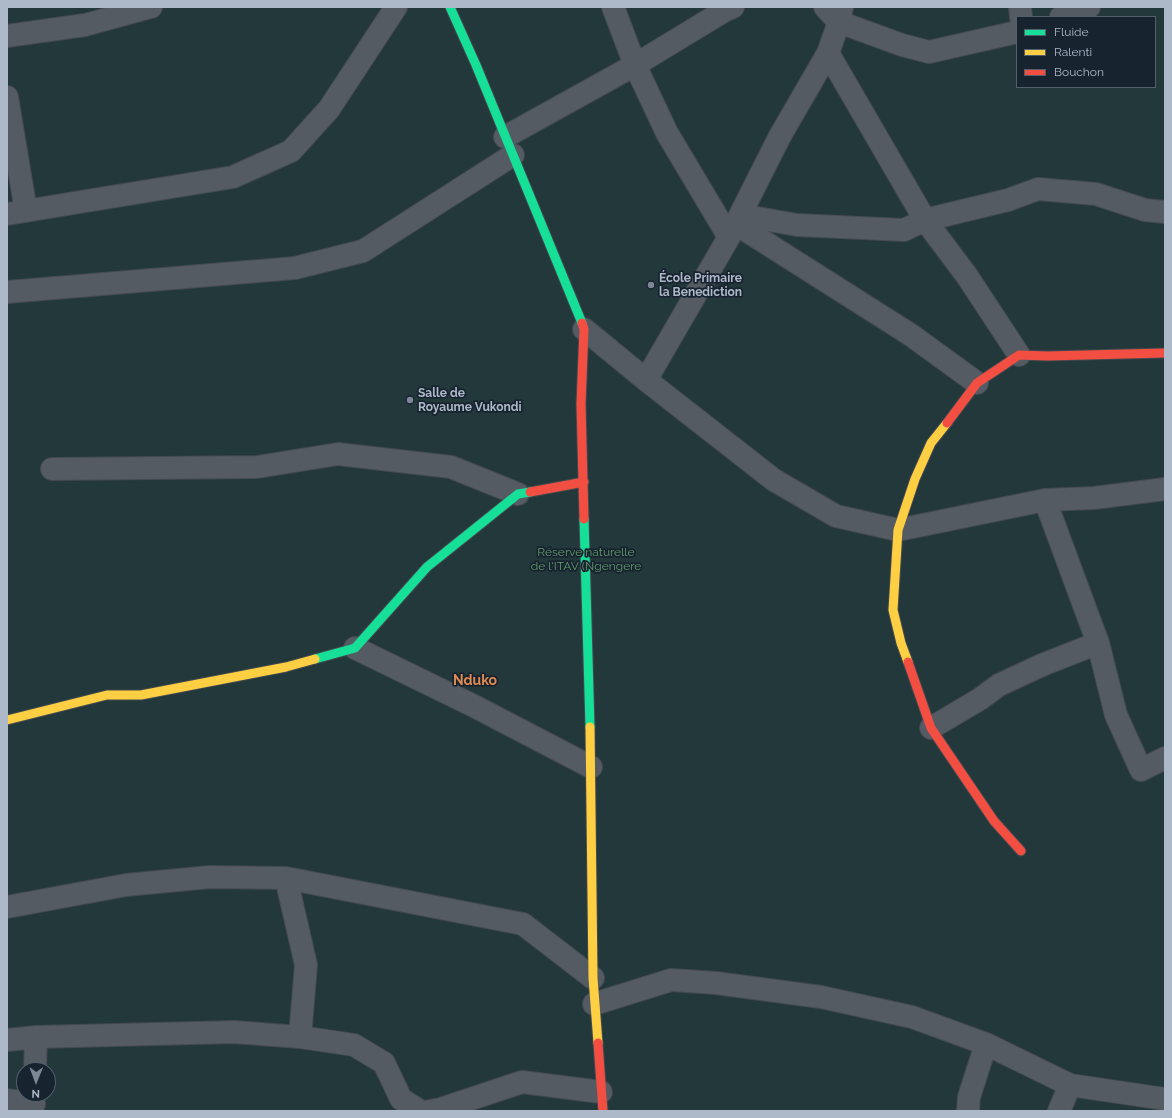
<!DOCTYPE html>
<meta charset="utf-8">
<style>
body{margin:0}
#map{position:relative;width:1172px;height:1118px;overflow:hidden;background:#252d35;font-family:Raleway,sans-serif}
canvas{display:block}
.frame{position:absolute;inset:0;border:8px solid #adb8c8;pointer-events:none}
.legend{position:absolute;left:1016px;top:16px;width:140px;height:72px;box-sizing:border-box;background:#182330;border:1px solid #545f6d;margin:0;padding:5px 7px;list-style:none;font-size:12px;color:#adb8c8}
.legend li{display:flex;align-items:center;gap:8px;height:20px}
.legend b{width:20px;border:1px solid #545f6d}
.north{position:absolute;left:16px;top:1062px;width:40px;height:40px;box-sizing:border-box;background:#182330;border:1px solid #545f6d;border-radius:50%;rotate:181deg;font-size:11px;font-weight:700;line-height:16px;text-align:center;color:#adb8c8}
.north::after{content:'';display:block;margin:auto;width:14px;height:18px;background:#7d8795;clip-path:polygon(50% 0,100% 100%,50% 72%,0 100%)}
</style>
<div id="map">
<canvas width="1172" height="1118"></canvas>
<div class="frame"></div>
<ul class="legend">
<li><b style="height:5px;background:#16e098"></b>Fluide</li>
<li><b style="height:5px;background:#ffcf43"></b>Ralenti</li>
<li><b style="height:5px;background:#f24e42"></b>Bouchon</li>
</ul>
<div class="north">N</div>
</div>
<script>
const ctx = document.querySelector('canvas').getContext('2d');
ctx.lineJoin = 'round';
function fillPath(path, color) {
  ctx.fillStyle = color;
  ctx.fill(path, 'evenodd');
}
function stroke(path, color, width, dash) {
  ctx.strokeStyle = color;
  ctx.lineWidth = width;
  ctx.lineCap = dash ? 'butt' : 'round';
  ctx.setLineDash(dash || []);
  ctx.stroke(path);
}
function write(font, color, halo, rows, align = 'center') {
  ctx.font = font + ' Raleway,sans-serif';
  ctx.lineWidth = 3.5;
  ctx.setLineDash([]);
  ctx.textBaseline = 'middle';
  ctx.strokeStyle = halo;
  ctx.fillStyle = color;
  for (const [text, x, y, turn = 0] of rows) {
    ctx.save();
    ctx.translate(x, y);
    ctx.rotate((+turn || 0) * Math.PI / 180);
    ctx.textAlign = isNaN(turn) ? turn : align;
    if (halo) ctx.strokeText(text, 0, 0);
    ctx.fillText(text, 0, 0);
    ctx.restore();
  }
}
fillPath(new Path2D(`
 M 7,7 L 1165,7 L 1165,1111 L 7,1111 ZM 1017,17 L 1155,17 L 1155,87 L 1017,87 ZM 24,1070 L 48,1070 L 48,1094 L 24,1094 Z`), '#22383b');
const street = new Path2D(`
 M 613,7 L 635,65 L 667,133 L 729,237
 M 825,7 L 839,22 L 902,45 L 929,52 L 1017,32
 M 1020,7 L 1021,17
 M 1061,17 L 1089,7
 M 7,36 L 85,25 L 151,7
 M 828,53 L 925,220 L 967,276 L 1019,355
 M 7,97 L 26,211
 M 505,137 L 635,65 L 724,11 L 733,7
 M 7,214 L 233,177 L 291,151 L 329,109 L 396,7
 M 741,215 L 797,225 L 904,230 L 925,220 L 1008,200 L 1038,189 L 1096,194 L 1145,210 L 1165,212
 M 736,224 L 911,335 L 977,383
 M 7,292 L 295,268 L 363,251 L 513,155
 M 584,329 L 646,380 L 774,480 L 836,516 L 898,530 L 1045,500 L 1094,498 L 1165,489
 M 646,380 L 729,237 L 780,136 L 828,53 L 839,22 L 842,7
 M 52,469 L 257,467 L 338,454 L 451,467 L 518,494
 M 1045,500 L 1098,643 L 1116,715 L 1141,770 L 1165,758
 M 355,648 L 474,706 L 591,767
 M 931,728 L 980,699 L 999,685 L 1042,665 L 1098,643
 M 286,878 L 306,965 L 300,1037
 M 7,907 L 126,885 L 210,877 L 286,878 L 523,924 L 593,978
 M 594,1004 L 671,980 L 716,983 L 821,997 L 912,1017 L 986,1044 L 1070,1085 L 1165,1099
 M 7,1040 L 36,1037 L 234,1032 L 300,1037 L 354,1045 L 384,1063 L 401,1099 L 420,1111
 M 35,1070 L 36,1037
 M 7,1100 L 34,1104
 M 430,1111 L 441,1109 L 522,1082 L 601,1092
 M 968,1111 L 969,1097 L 986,1044
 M 1059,1111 L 1070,1085`);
const fast = new Path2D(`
 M 450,7 L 476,65 L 582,323
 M 584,519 L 590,727
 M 315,659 L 355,648 L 427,567 L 518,494 L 530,492`);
const slow = new Path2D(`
 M 908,662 L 901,643 L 893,610 L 898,530 L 915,479 L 931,443 L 947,423
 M 7,720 L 107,695 L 141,695 L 286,667 L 315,659
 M 590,727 L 593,978 L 598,1043`);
const jam = new Path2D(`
 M 582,323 L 584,329 L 581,404 L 584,519
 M 947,423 L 977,383 L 1019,355 L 1047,356 L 1165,353
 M 530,492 L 584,482
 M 908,662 L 931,728 L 994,821 L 1021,851
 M 598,1043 L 603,1111`);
stroke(street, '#43494f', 24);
stroke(fast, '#43494f', 11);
stroke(slow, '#43494f', 11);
stroke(jam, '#43494f', 11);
stroke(street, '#555b63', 22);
stroke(fast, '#16e098', 9);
stroke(slow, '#ffcf43', 9);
stroke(jam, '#f24e42', 9);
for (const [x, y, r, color] of [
 [651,285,4,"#7d8795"],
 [410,400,4,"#7d8795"]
]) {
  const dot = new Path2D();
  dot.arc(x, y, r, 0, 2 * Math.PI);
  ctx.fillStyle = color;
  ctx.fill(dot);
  stroke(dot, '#182330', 1.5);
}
write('bold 12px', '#adb8c8', '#182330', [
 ["École Primaire",659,278],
 ["la Benediction",659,292],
 ["Salle de",418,393],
 ["Royaume Vukondi",418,407]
], 'left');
write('12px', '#629b6d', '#182330', [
 ["Réserve naturelle",586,552],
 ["de l'ITAV (Ngengere",586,566]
]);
write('bold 14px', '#de8a52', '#182330', [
 ["Nduko",475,681]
]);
</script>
